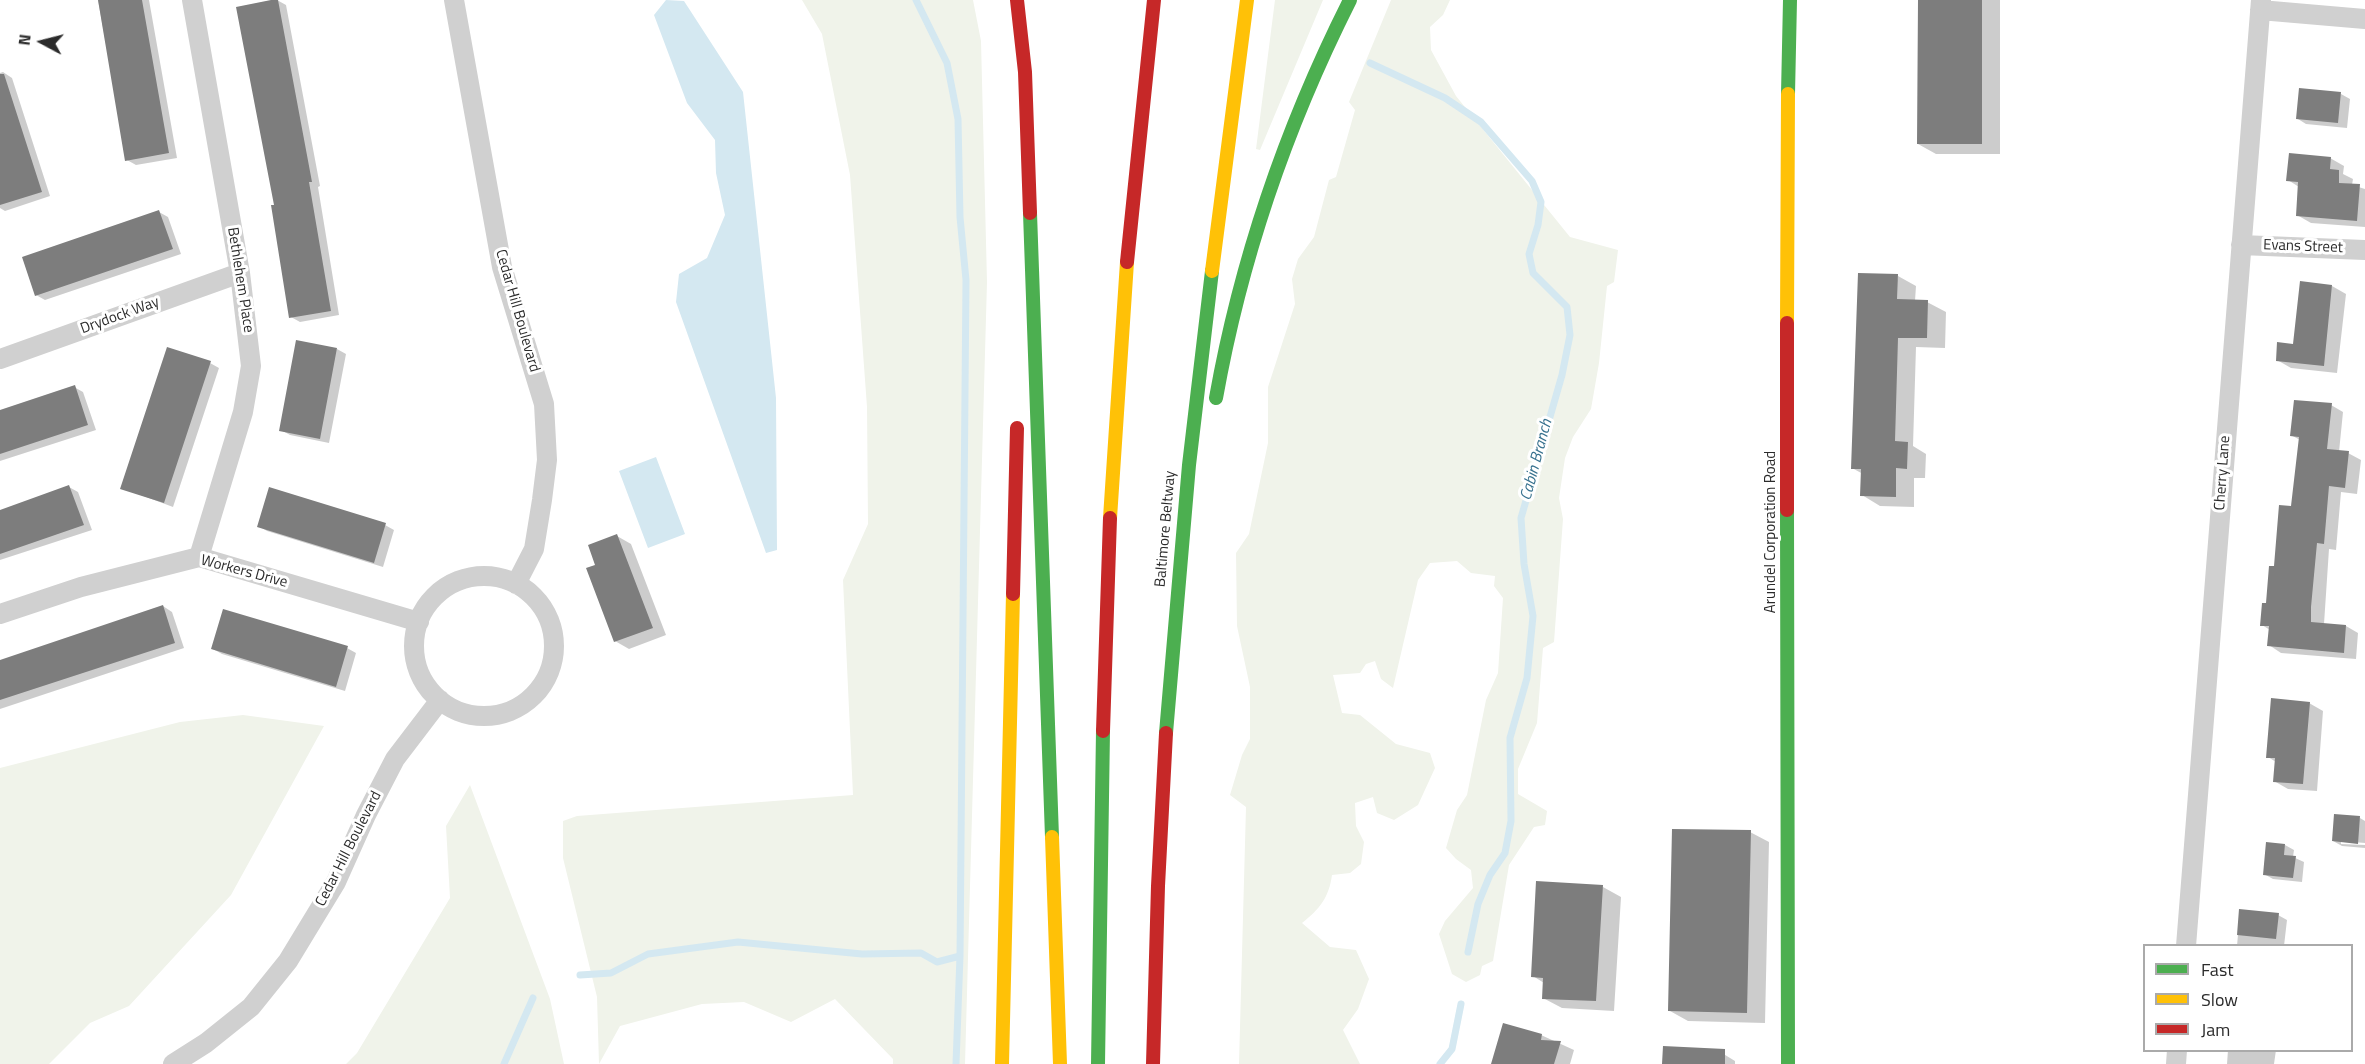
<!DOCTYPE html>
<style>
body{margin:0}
#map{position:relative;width:2365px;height:1064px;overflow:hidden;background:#fff;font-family:"Titillium Web",sans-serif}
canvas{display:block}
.legend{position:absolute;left:2143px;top:944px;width:210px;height:108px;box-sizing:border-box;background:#fff;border:2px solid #aaa;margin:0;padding:8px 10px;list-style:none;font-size:18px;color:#2b2b2b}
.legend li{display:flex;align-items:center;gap:12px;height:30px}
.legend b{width:30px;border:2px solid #aaa}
.north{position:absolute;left:12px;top:12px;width:60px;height:60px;-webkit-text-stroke:4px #fff;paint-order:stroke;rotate:277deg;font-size:16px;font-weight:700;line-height:24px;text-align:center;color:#2b2b2b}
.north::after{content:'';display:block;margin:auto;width:21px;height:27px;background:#2b2b2b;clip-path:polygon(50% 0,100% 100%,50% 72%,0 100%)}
</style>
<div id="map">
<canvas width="2365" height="1064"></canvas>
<ul class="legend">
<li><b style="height:8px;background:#4caf50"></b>Fast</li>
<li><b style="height:8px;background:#ffc107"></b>Slow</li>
<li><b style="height:8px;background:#c62828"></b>Jam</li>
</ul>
<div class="north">N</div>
</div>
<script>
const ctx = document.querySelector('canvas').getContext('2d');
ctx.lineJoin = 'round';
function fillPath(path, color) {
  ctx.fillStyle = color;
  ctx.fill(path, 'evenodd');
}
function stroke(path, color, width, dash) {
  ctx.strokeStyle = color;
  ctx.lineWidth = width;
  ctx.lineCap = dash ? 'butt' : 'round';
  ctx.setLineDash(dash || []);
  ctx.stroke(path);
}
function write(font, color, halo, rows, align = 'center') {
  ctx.font = font + ' "Titillium Web",sans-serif';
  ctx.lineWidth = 6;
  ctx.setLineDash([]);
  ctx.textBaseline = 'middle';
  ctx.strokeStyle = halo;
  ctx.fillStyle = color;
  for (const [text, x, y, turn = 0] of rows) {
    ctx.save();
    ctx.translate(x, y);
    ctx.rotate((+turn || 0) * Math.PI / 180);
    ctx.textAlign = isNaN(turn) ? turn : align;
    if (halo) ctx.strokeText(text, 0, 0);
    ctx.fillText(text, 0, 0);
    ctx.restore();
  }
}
fillPath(new Path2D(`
 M 802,0 L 973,0 L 981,41 L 987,282 L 965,1064 L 893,1064 L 893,1059 L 835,999 L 791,1022 L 744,1002 L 702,1004 L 620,1026 L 599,1064 L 597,997 L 563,858 L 563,821 L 577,816 L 853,795 L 843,580 L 868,524 L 867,407 L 850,175 L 822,34 Z
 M 1275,0 L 1323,0 L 1260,150 L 1256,149 Z
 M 1391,0 L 1450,0 L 1443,15 L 1430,27 L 1431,50 L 1456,96 L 1570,237 L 1618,250 L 1614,282 L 1607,286 L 1599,363 L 1591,409 L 1573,437 L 1565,458 L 1559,498 L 1563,519 L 1554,642 L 1543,648 L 1537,723 L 1518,769 L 1518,794 L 1547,811 L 1545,825 L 1534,827 L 1509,865 L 1493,961 L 1482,966 L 1480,975 L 1466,982 L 1452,974 L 1439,934 L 1445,921 L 1473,888 L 1471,870 L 1456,859 L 1446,848 L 1457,810 L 1467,795 L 1486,700 L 1498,673 L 1503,598 L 1494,586 L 1495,576 L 1471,573 L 1457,561 L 1430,563 L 1418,580 L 1393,688 L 1381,679 L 1375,661 L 1366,664 L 1360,673 L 1333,675 L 1342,713 L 1360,715 L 1396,744 L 1430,753 L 1435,768 L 1418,805 L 1394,820 L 1377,813 L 1373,797 L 1355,803 L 1356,826 L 1364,842 L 1361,864 L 1350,873 L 1332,875 C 1329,897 1320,909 1302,923 L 1330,947 L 1356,950 L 1369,979 L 1358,1009 L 1343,1030 L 1360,1064 L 1239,1064 L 1246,807 L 1230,795 L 1242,755 L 1250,739 L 1250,687 L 1237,626 L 1236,553 L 1249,534 L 1268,443 L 1268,387 L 1295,304 L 1292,279 L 1298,259 L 1314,237 L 1329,180 L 1336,177 L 1355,110 L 1349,102 Z
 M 243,715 L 324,726 L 231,895 L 129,1006 L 90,1023 L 49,1064 L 0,1064 L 0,768 L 180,722 Z
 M 470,785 L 550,999 L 564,1064 L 346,1064 L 357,1053 L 450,898 L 446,826 Z`), '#f0f3ea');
fillPath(new Path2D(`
 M 666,0 L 684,1 L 743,92 L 776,398 L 777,550 L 766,553 L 676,302 L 679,274 L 707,258 L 725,215 L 716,173 L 715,140 L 687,103 L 654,15 Z
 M 656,457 L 685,534 L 648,548 L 619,471 Z`), '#d4e8f1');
fillPath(new Path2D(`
 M 98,0 L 149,0 L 177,158 L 136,165 L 127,160 Z
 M 277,0 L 286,5 L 320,186 L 318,187 L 339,315 L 300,322 L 291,317 L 275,206 Z
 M 1919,0 L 2000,0 L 2000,154 L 1936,154 L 1918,144 Z
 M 3,72 L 12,78 L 50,196 L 5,211 L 0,208 L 0,73 Z
 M 2341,94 L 2350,99 L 2347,128 L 2306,124 L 2298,119 Z
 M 2330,158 L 2344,166 L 2343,174 L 2353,179 L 2352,185 L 2365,189 L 2365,227 L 2311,223 L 2297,215 L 2299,187 L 2288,180 Z
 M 159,212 L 168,217 L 181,254 L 45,300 L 36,295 Z
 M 1898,276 L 1916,286 L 1915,301 L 1927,302 L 1946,312 L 1945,348 L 1916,347 L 1913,446 L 1926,454 L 1925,478 L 1914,478 L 1914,507 L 1880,506 L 1862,495 L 1863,474 L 1852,468 Z
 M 2332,286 L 2346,294 L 2337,373 L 2291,368 L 2277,360 L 2294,345 Z
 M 337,349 L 346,354 L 329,443 L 290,435 L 281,430 Z
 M 210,363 L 219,368 L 173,507 L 122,488 Z
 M 74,387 L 83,392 L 96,430 L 0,461 L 0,411 Z
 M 2331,405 L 2343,412 L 2339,452 L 2348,453 L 2361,460 L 2357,494 L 2341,492 L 2336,550 L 2329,549 L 2324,624 L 2346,626 L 2358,633 L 2356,659 L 2281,653 L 2269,645 L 2270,630 L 2262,625 L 2293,507 L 2300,440 L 2291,435 Z
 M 69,487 L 78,492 L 92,530 L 0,560 L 0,512 Z
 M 385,525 L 394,530 L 383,567 L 267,531 L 259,526 Z
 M 617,536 L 631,544 L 666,635 L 629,649 L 615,641 L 597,566 Z
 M 163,606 L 172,612 L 184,648 L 0,709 L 0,662 Z
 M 347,648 L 356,653 L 345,691 L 222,654 L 213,649 Z
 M 2309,703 L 2323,711 L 2317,791 L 2288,789 L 2274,781 L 2276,762 L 2268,757 Z
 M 2360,818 L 2365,821 L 2365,843 L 2341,841 L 2341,844 L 2365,845 L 2365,848 L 2342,846 L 2333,841 Z
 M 1750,832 L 1769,842 L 1765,1023 L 1688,1021 L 1670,1011 Z
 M 2285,845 L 2294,850 L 2293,857 L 2304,862 L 2302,882 L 2273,879 L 2264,874 Z
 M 1603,887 L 1621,897 L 1614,1011 L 1562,1008 L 1543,998 L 1544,983 L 1533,976 Z
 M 2240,911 L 2278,915 L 2287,920 L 2284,946 L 2237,946 Z
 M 1541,1035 L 1574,1050 L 1570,1064 L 1492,1064 Z
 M 1717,1050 L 1735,1061 L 1735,1064 L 1663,1064 Z
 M 2228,1050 L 2276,1050 L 2274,1064 L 2227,1064 Z`), '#0003');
stroke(new Path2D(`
 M 916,0 L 947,63 L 958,119 L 960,217 L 966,280 L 960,956 L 956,1064
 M 1370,63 L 1445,98 L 1481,122 L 1532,181 L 1541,202 L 1538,225 L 1529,254 L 1533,273 L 1567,307 L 1570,335 L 1562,375 L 1521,518 L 1524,564 L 1533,616 L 1527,678 L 1510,738 L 1511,821 L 1505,853 L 1490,875 L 1478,904 L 1468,952
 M 580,975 L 611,973 L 648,954 L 738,942 L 862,954 L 921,953 L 937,962 L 960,956
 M 504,1064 L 533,998
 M 1440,1064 L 1452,1049 L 1461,1004`), '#d4e8f1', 7);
fillPath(new Path2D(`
 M 98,0 L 142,0 L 169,153 L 125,161 Z
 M 271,0 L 278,0 L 312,182 L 309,182 L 331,311 L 289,318 L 271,205 L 274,205 L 236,7 Z
 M 1918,0 L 1982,0 L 1982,144 L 1917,144 Z
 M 0,74 L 4,74 L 42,192 L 0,205 Z
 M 2299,88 L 2341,92 L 2338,123 L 2296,119 Z
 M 2289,153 L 2331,157 L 2330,169 L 2339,170 L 2339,183 L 2360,184 L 2357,221 L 2296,216 L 2298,182 L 2286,181 Z
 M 159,210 L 173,249 L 35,296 L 22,257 Z
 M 1858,273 L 1898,274 L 1897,299 L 1928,300 L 1927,338 L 1898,338 L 1895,441 L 1908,442 L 1907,469 L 1896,468 L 1896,497 L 1860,496 L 1861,469 L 1851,469 Z
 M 2300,281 L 2332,285 L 2324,366 L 2276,361 L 2277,342 L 2293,344 Z
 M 296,340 L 337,348 L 320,439 L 279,431 Z
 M 167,347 L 211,361 L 164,503 L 120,489 Z
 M 75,385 L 88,425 L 0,454 L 0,410 Z
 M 2294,400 L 2332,403 L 2327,449 L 2349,451 L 2345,488 L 2329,486 L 2324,544 L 2317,543 L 2311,607 L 2311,622 L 2346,625 L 2344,653 L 2267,646 L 2269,626 L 2260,626 L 2262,603 L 2266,603 L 2269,566 L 2274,566 L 2279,505 L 2291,506 L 2299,437 L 2290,436 Z
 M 69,485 L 84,525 L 0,554 L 0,510 Z
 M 269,487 L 386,523 L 374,563 L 257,527 Z
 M 617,534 L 653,628 L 614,642 L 586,568 L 595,565 L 588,545 Z
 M 163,605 L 175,643 L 0,700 L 0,660 Z
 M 223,609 L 348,646 L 336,687 L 211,649 Z
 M 2271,698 L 2310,702 L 2303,784 L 2273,782 L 2275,758 L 2266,758 Z
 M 2334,814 L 2360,816 L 2358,844 L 2332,841 Z
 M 1672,829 L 1751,830 L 1747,1013 L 1668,1011 Z
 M 2266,842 L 2285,844 L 2284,855 L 2296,856 L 2293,878 L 2263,875 Z
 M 1536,881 L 1603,885 L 1596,1001 L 1542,999 L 1543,978 L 1531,977 Z
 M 2239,909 L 2279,913 L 2276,939 L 2237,935 Z
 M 1503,1023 L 1542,1034 L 1541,1040 L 1561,1041 L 1554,1064 L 1491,1064 Z
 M 1663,1046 L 1725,1049 L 1725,1064 L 1662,1064 Z`), '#7d7d7d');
stroke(new Path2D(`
 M 192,0 L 240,273 L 251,366 L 243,412 L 199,557
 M 454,0 L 502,267 L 544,404 L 547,460 L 542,500 L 534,549 L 516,584
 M 2260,10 L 2365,19
 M 2241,245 L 2365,250
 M 0,359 L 240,273
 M414 646a70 70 0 1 1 140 0a70 70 0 1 1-140 0Z
 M 0,614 L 81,587 L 199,557 L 419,622
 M 2186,946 L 2261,0
 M 173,1064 L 206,1043 L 251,1007 L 288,961 L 336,882 L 366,815 L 395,759 L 440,700
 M 2176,1064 L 2177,1050`), '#d0d0d0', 20);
stroke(new Path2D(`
 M 1788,94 L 1790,0
 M 1030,213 L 1052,837
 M 1216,398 C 1241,258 1286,127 1350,0
 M 1787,510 L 1788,1064
 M 1166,733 L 1189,465 L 1212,271
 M 1098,1064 L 1103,731`), '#4caf50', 14);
stroke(new Path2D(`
 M 1212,271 L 1247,0
 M 1787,323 L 1788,94
 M 1110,518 L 1127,262
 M 1052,837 L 1060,1064
 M 1002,1064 L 1013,594`), '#ffc107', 14);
stroke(new Path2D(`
 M 1017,0 L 1025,72 L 1030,213
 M 1127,262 L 1154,0
 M 1787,323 L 1787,510
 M 1013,594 L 1017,428
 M 1103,731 L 1110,518
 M 1153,1064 L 1158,886 L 1166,733`), '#c62828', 14);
write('15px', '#2b2b2b', '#fff', [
 ["Evans Street",2303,247,2],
 ["Bethlehem Place",240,280,81],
 ["Cedar Hill Boulevard",517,311,74],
 ["Drydock Way",120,316,-20],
 ["Cherry Lane",2223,473,-86],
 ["Baltimore Beltway",1166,529,-85],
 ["Arundel Corporation Road",1771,532,-90],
 ["Workers Drive",244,572,15],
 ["Cedar Hill Boulevard",349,849,-63]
]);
write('italic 16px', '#38728f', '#fff', [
 ["Cabin Branch",1537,460,-75]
]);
</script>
